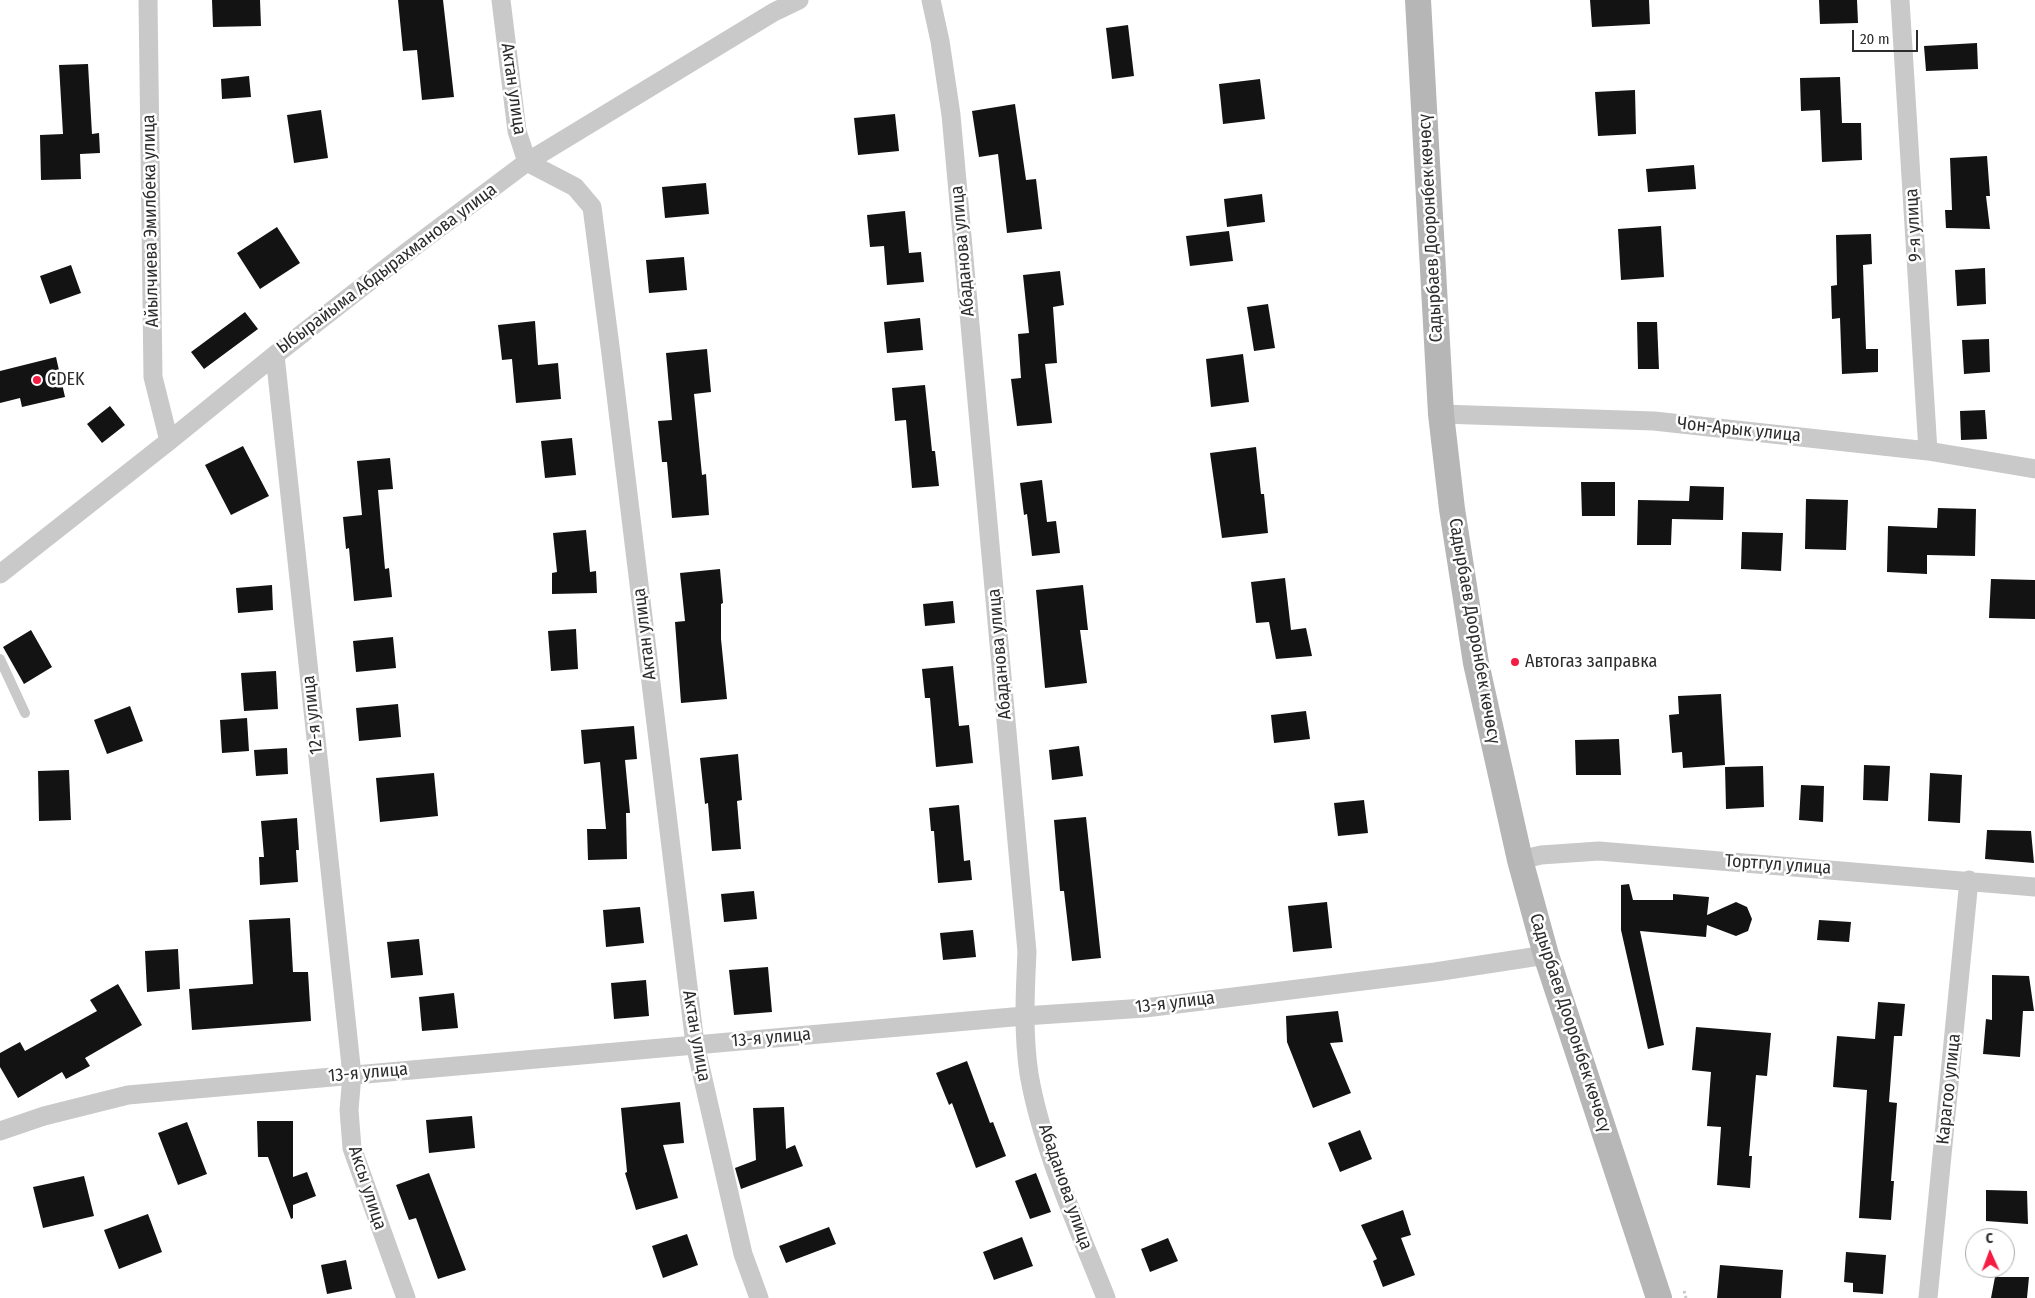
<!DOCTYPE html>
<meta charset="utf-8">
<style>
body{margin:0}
#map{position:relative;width:2035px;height:1298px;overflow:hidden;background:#fff;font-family:"Fira Sans Condensed",sans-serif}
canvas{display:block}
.north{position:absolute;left:1965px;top:1228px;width:50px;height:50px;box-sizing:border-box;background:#fff;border:1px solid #ababab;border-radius:50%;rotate:358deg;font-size:14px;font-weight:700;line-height:20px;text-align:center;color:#2c2c2c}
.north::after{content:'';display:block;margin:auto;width:18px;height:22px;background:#f41c43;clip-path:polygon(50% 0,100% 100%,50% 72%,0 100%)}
.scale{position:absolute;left:1852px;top:30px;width:66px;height:22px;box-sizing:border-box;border:2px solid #2c2c2c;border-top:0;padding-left:6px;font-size:15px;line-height:18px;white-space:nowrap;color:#2c2c2c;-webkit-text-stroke:4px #fff;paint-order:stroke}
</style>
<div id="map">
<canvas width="2035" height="1298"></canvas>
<div class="north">С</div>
<div class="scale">20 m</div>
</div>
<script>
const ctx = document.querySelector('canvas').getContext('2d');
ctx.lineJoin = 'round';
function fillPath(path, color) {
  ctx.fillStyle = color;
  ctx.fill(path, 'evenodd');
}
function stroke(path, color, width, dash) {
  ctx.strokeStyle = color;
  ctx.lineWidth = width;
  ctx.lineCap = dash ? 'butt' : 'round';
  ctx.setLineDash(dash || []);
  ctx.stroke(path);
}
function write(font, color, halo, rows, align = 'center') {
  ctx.font = font + ' "Fira Sans Condensed",sans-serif';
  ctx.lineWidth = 5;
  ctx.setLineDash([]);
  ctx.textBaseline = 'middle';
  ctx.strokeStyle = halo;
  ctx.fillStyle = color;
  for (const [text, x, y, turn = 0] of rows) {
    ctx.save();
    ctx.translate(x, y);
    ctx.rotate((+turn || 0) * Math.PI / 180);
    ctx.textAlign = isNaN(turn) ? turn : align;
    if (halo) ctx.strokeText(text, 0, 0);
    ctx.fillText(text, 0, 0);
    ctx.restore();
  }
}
fillPath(new Path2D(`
 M 212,0 L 260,0 L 261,26 L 213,27 Z
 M 398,0 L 443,0 L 454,97 L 422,100 L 417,50 L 403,51 Z
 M 1590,0 L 1649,0 L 1650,24 L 1592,27 Z
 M 1819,0 L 1857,0 L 1858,23 L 1820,24 Z
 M 1128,25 L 1134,76 L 1112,79 L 1106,28 Z
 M 1977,43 L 1978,69 L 1926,71 L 1924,46 Z
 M 88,64 L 92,134 L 99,133 L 100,153 L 80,154 L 81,179 L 41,180 L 40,135 L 63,134 L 59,65 Z
 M 249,76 L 251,97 L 222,99 L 221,79 Z
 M 1840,77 L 1842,123 L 1861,123 L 1862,160 L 1822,162 L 1820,110 L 1801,111 L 1800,78 Z
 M 1260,79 L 1265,119 L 1223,124 L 1219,84 Z
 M 1635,90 L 1636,134 L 1598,136 L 1595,92 Z
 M 1015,104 L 1026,180 L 1036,179 L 1042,229 L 1007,233 L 998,154 L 979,157 L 972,111 Z
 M 321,110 L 328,158 L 294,163 L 287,115 Z
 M 895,114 L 899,151 L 858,155 L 854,118 Z
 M 1987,156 L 1990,196 L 1986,196 L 1990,229 L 1946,228 L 1945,210 L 1952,210 L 1950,158 Z
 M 1694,165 L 1696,189 L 1648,192 L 1646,169 Z
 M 706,183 L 709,214 L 665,218 L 662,187 Z
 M 1262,194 L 1265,222 L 1227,227 L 1224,199 Z
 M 905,211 L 909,253 L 921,252 L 924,282 L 887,285 L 884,246 L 870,247 L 867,215 Z
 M 1661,226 L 1664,277 L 1621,280 L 1618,229 Z
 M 277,227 L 300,263 L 260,289 L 237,253 Z
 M 1229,231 L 1233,261 L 1190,266 L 1186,236 Z
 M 1871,234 L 1872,264 L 1863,265 L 1866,349 L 1878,349 L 1878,372 L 1842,374 L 1840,318 L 1832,319 L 1831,286 L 1837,285 L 1836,235 Z
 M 684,257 L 687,290 L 649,293 L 646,260 Z
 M 71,265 L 81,293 L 50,304 L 40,276 Z
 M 1985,268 L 1986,304 L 1957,306 L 1955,270 Z
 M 1060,271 L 1064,305 L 1053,307 L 1057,363 L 1045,364 L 1052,423 L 1017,426 L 1011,379 L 1021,378 L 1018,334 L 1029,333 L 1023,275 Z
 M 1268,304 L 1275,348 L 1254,351 L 1247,307 Z
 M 245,312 L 258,329 L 204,369 L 191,352 Z
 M 920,318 L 923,350 L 887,353 L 884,322 Z
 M 535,321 L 538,365 L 558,363 L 561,399 L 516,403 L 512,359 L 502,360 L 498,325 Z
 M 1637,322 L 1657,322 L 1659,369 L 1638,369 Z
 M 1989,339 L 1990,372 L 1964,374 L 1962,340 Z
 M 707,349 L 711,392 L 694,394 L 702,475 L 706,474 L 709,515 L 672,518 L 667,462 L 662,462 L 658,421 L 672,420 L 666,353 Z
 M 1243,354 L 1249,402 L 1211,407 L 1206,359 Z
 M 56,357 L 65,397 L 22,407 L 20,398 L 0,403 L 0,371 Z
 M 925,385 L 932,451 L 935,451 L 939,486 L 912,488 L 906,420 L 895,421 L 892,388 Z
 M 110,406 L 125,425 L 102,443 L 87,424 Z
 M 1985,410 L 1987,439 L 1961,440 L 1960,411 Z
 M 572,438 L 576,475 L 545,478 L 541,441 Z
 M 243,446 L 269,496 L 231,515 L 205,465 Z
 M 1256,447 L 1261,494 L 1264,494 L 1268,533 L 1222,538 L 1210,453 Z
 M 390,458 L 393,489 L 378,490 L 385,569 L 389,568 L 392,597 L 354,601 L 349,548 L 346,549 L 343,517 L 362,515 L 357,461 Z
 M 1042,480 L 1047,522 L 1056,521 L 1060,553 L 1032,556 L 1027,514 L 1024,515 L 1020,483 Z
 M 1581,482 L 1615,482 L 1615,516 L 1582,516 Z
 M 1690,486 L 1724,487 L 1723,520 L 1672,519 L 1671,545 L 1637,545 L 1638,500 L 1689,501 Z
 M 1806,499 L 1848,500 L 1846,550 L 1805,549 Z
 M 1938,508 L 1976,509 L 1975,556 L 1927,555 L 1927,574 L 1887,572 L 1888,526 L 1937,528 Z
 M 586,530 L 590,572 L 596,571 L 597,593 L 552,594 L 552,573 L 557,572 L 553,533 Z
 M 1742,532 L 1783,533 L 1781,571 L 1741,569 Z
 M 720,569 L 723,603 L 721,604 L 721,639 L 727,699 L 681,703 L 675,622 L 685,621 L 680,573 Z
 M 1285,578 L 1291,630 L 1306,628 L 1312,656 L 1276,659 L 1269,622 L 1256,623 L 1251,582 Z
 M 1991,579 L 2035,580 L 2035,619 L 1989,618 Z
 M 272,585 L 273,610 L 238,613 L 236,588 Z
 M 1083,585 L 1088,630 L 1080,630 L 1087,683 L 1045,688 L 1036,590 Z
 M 953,601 L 955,623 L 925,626 L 923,604 Z
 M 576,629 L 578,669 L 551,671 L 548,631 Z
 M 31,630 L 52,667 L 24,684 L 3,647 Z
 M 393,637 L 396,668 L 356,672 L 353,641 Z
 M 953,666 L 959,726 L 969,725 L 973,763 L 936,767 L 930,698 L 925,698 L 922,669 Z
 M 276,671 L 278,709 L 244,711 L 241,673 Z
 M 1721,694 L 1725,765 L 1683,768 L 1682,752 L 1672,753 L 1669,715 L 1679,714 L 1678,696 Z
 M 398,704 L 401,737 L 359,741 L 356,708 Z
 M 130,706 L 143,741 L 107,754 L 94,720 Z
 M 1306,711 L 1310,739 L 1274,743 L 1271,715 Z
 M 247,718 L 249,751 L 222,753 L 220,720 Z
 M 634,726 L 637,759 L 625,760 L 630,813 L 626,813 L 627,859 L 588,860 L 587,829 L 606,829 L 600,762 L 584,764 L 581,730 Z
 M 1619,739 L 1621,775 L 1576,775 L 1575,740 Z
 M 1079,746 L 1083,776 L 1052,780 L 1049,750 Z
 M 287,748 L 288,774 L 256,776 L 254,750 Z
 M 738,754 L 742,800 L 737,801 L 741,849 L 712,851 L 708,803 L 705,804 L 700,758 Z
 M 1864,765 L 1890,766 L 1888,801 L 1863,800 Z
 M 1763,766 L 1764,807 L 1726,809 L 1725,767 Z
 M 69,770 L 71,820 L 39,821 L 38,771 Z
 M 434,773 L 438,816 L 380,822 L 376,778 Z
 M 1930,773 L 1962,775 L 1960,823 L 1928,821 Z
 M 1801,785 L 1824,786 L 1823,822 L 1799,820 Z
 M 1364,800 L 1368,833 L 1338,836 L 1334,803 Z
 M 959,805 L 964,861 L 970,860 L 972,880 L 938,883 L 934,831 L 931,831 L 929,808 Z
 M 1086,817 L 1101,958 L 1072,961 L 1064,891 L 1060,891 L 1054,820 Z
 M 297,818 L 299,850 L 296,850 L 298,882 L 260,885 L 259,857 L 264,857 L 261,821 Z
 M 1987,830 L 2031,831 L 2034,863 L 1985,859 Z
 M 1629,884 L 1633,900 L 1673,900 L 1673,894 L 1709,897 L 1707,915 L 1736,902 L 1747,907 L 1752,919 L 1748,931 L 1736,936 L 1707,925 L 1706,937 L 1640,931 L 1664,1045 L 1648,1049 L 1621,930 L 1621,885 Z
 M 754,891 L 757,919 L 724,922 L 721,894 Z
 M 1327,902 L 1332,948 L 1293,952 L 1288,906 Z
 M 640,907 L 644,943 L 606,947 L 603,910 Z
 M 290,918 L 293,972 L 308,972 L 311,1021 L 192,1030 L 189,989 L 253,984 L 249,920 Z
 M 1819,920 L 1851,922 L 1849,942 L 1817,940 Z
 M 973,930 L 976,957 L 943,960 L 940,933 Z
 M 419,939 L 423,975 L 391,978 L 387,942 Z
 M 178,949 L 180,989 L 147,992 L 145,951 Z
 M 768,967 L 772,1012 L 734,1015 L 729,970 Z
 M 1992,975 L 2029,976 L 2034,1011 L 2023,1011 L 2020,1057 L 1983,1054 L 1986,1019 L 1992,1020 Z
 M 646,980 L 649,1016 L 614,1019 L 611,983 Z
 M 118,984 L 142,1025 L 85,1058 L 90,1066 L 66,1079 L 62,1072 L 18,1098 L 0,1067 L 0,1053 L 20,1042 L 25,1051 L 97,1011 L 90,1000 Z
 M 454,993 L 458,1028 L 422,1031 L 419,997 Z
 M 1878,1002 L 1905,1004 L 1902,1036 L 1894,1036 L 1889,1102 L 1897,1103 L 1891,1181 L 1894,1181 L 1891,1220 L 1859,1218 L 1867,1090 L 1833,1087 L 1837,1036 L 1875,1039 Z
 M 1338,1011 L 1343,1042 L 1330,1043 L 1351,1093 L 1313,1108 L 1287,1042 L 1286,1016 Z
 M 1696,1027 L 1771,1033 L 1767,1076 L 1756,1075 L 1749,1156 L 1752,1156 L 1750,1188 L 1717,1185 L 1721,1127 L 1707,1126 L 1711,1072 L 1692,1070 Z
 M 967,1061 L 990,1123 L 993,1122 L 1006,1156 L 976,1168 L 952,1103 L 949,1105 L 936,1073 Z
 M 680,1102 L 684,1143 L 663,1145 L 678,1198 L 636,1210 L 625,1173 L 627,1172 L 621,1108 Z
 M 784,1107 L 786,1149 L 795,1145 L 803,1166 L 741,1189 L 735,1168 L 756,1160 L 753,1108 Z
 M 472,1116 L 475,1148 L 429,1153 L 426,1120 Z
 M 257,1121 L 293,1121 L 293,1177 L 307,1172 L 316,1196 L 293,1205 L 293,1218 L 291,1219 L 268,1157 L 258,1157 Z
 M 187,1122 L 207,1174 L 178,1185 L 158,1133 Z
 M 1360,1130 L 1372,1159 L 1340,1172 L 1328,1143 Z
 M 429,1173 L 466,1270 L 438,1279 L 416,1218 L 409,1220 L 396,1185 Z
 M 1036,1173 L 1051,1212 L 1030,1219 L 1015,1181 Z
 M 84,1176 L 94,1216 L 43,1228 L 33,1187 Z
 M 1986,1190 L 2027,1191 L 2028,1224 L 1986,1221 Z
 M 1403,1210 L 1411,1235 L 1401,1238 L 1415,1275 L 1383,1287 L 1373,1261 L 1377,1259 L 1361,1225 Z
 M 148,1214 L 162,1252 L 119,1269 L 104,1230 Z
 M 829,1227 L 836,1244 L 786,1263 L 779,1246 Z
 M 687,1234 L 698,1265 L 663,1278 L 652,1246 Z
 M 1022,1237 L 1033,1266 L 994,1280 L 983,1252 Z
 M 1168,1238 L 1178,1261 L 1150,1272 L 1141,1249 Z
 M 1846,1252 L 1886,1255 L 1883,1294 L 1853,1292 L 1853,1283 L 1844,1282 Z
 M 346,1260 L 352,1289 L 327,1294 L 321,1265 Z
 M 1720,1265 L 1783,1270 L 1781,1298 L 1717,1298 Z
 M 1995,1277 L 2029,1277 L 2027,1298 L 1991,1298 Z`), '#131313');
stroke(new Path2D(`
 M 1684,1291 L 1686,1298`), '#c9c9c9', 3, [2.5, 2.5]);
stroke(new Path2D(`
 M 0,659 L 25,713`), '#c9c9c9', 10);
stroke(new Path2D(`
 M 148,0 L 153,377 L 169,441
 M 501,0 L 517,131 L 527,162 L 575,187 L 592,207 L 611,354 L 695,1044 L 743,1254 L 759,1298
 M 931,0 L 940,41 L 951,115 L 1027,952 C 1025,993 1023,1034 1029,1074 C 1042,1149 1078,1227 1106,1298
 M 1900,0 L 1928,451
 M 275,355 L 352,1075 L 349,1110 L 352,1148 L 406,1298
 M 1441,414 L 1654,421 L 1928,451 L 2035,469
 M 0,574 L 169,441 L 275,355 L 407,252 L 527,162 L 774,12 L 799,0
 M 1520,860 L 1541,855 L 1599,851 L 2035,887
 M 0,1131 L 44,1116 L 128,1095 L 1024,1016 L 1145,1008 L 1435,972 L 1546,955
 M 1928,1298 L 1969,880`), '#c9c9c9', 19);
stroke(new Path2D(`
 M 1418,0 L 1441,414 L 1452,509 L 1476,663 L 1520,860 L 1546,955 L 1659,1298`), '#b6b6b6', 26);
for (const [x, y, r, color] of [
 [37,380,5,"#f41c43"],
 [1515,662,5,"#f41c43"]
]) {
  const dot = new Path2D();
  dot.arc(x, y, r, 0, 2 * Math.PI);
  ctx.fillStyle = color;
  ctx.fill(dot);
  stroke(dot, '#fff', 2);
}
write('18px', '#2c2c2c', '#fff', [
 ["Актан улица",513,89,82],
 ["Айылчиева Эмилбека улица",151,221,-91],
 ["9-я улица",1914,225,-93],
 ["Садырбаев Дооронбек көчөсү",1431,228,-93],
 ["Абаданова улица",963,251,-95],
 ["Ыбырайыма Абдырахманова улица",387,269,-37],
 ["Чон-Арык улица",1739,430,6],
 ["Садырбаев Дооронбек көчөсү",1474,631,80],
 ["Актан улица",645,634,-97],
 ["Абаданова улица",1000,654,-95],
 ["12-я улица",313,715,-96],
 ["Тортгул улица",1778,865,4],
 ["13-я улица",1175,1003,-7],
 ["Садырбаев Дооронбек көчөсү",1570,1023,72],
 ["Актан улица",696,1036,80],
 ["13-я улица",771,1038,-5],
 ["13-я улица",368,1073,-5],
 ["Карагоо улица",1949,1089,-84],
 ["Абаданова улица",1065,1187,71],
 ["Аксы улица",367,1188,72]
]);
write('18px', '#2c2c2c', '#fff', [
 ["CDEK",47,380],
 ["Автогаз заправка",1525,662]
], 'left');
</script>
